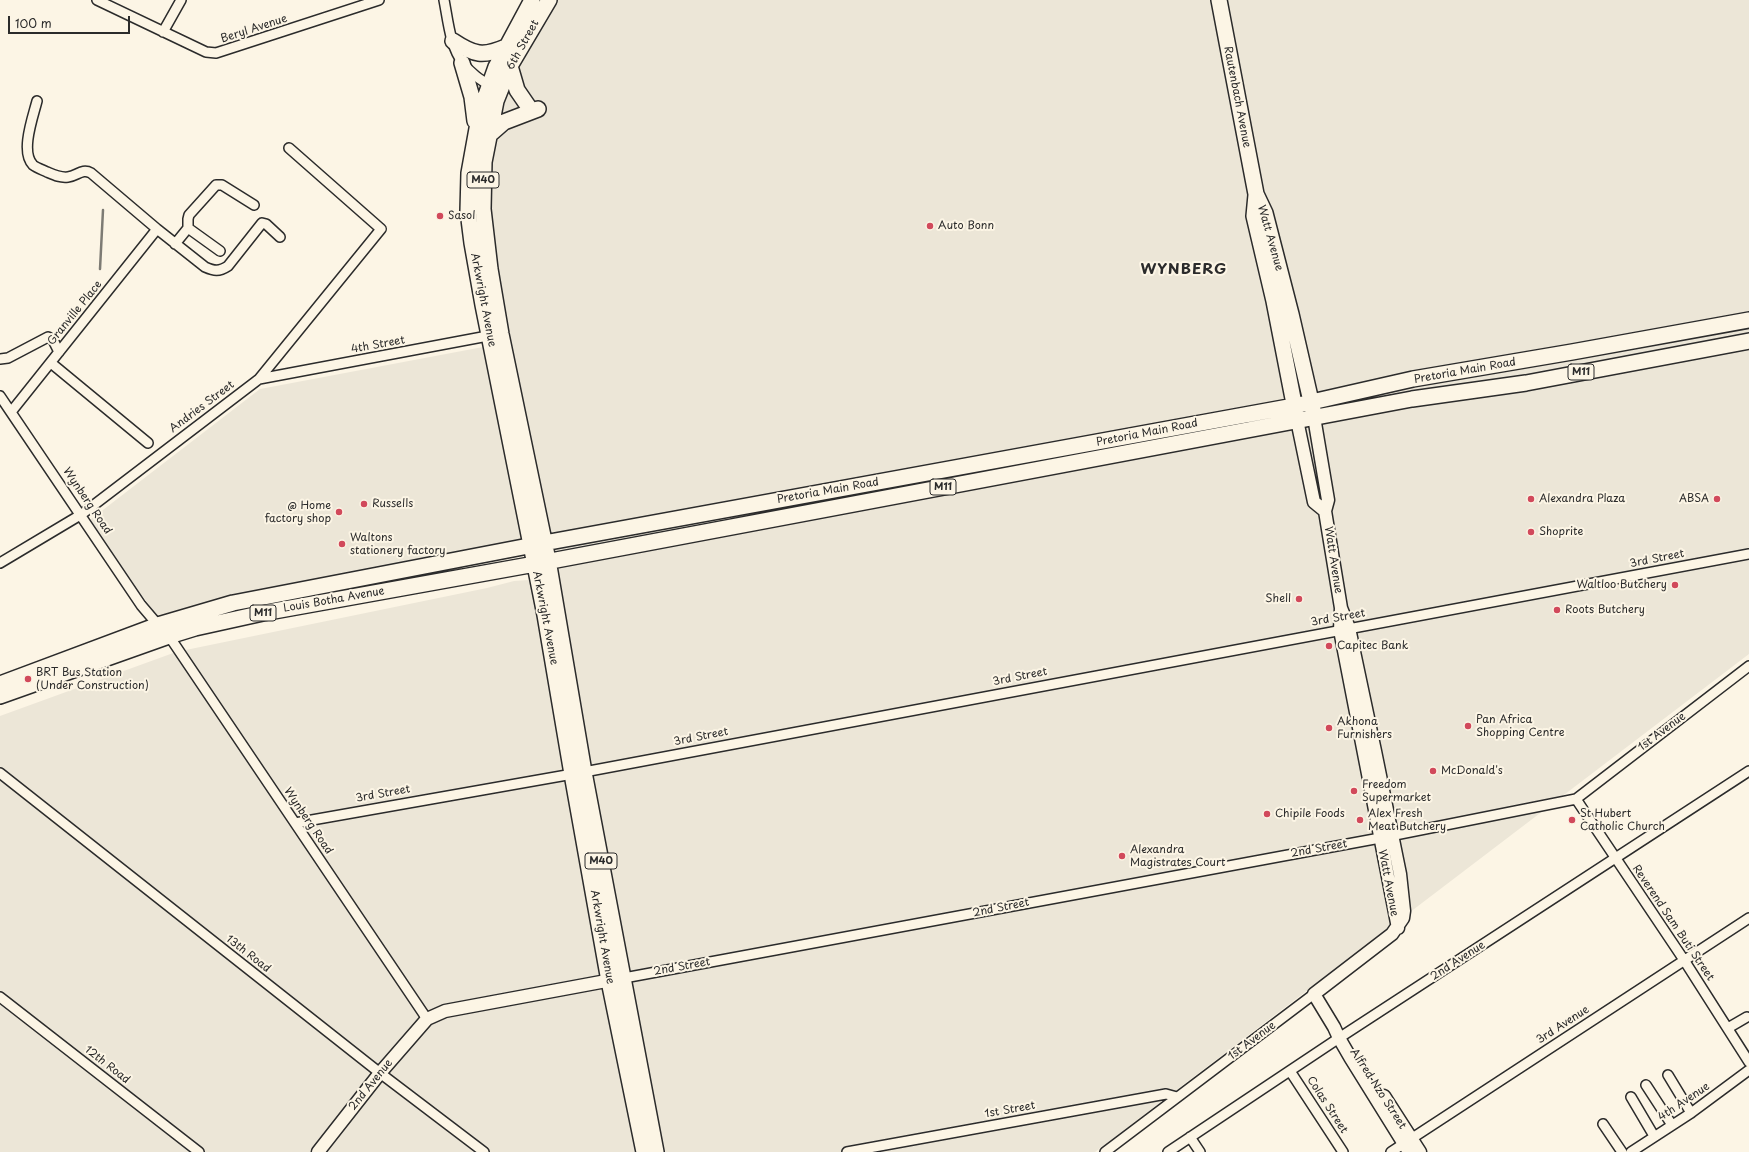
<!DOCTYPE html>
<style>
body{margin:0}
#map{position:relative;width:1749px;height:1152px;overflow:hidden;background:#fcf5e5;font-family:"Playpen Sans",sans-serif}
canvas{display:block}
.scale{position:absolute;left:8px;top:16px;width:122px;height:18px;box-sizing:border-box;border:2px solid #2b2b2b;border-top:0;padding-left:5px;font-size:12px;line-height:14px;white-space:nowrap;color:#2b2b2b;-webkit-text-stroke:3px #fcf5e5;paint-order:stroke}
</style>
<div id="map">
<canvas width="1749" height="1152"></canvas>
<div class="scale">100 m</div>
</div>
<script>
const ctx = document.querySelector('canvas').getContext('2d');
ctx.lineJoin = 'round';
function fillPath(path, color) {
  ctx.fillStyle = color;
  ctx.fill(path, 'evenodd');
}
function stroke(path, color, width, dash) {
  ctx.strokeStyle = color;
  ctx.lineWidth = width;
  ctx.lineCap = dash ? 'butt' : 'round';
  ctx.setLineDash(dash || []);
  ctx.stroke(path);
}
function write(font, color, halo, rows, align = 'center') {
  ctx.font = font + ' "Playpen Sans",sans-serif';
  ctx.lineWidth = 4;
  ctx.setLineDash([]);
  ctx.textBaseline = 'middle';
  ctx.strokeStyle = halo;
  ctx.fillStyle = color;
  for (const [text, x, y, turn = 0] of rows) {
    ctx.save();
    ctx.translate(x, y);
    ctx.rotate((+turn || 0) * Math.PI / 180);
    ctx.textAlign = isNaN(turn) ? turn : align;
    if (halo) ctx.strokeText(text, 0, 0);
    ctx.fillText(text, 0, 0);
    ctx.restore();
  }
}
fillPath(new Path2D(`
 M 552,0 L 1749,0 L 1749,654 L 1095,1152 L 0,1152 L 0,716 L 176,652 L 487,588 L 514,581 L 529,580 L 521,540 L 157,615 L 86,523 L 260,389 L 483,347 L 460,225 L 485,98 Z`), '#ece6d7');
stroke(new Path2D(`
 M 100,269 L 103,210`), '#7d7b74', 2.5);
const minor = new Path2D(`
 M 97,0 L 206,52 L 216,53 L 379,0
 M 444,0 C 448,20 450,47 463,63 C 471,74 481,80 492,87
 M 163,32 L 181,0
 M 37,101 C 33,117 20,152 33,165 C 37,168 43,170 47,172 C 54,175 60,178 68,177 C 77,176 82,168 91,173 L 157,229 L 205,267 C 214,271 219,272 228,266 L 262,223 L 266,224 L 280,237
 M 188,228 L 220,251
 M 175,244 L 188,228 L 188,219 L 189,215 L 216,185 L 222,185 L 254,205
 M 0,359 L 8,358 L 48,337 L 53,340 L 59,352
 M 51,363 L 148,443
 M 259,379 L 493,335
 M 0,396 L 141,605 L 158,625
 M 11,412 L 157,229
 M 0,563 L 82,514 L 259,379 L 381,229 L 289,148
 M 169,636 L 427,1019
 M 0,773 L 380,1073 L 484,1152
 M 1576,799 L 1684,960 L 1749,1062
 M 295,823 L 584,772 L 1749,554
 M 624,978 L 1380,838 L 1576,799 L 1749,666
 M 0,997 L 199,1152
 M 1728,1028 L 1747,1017
 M 1290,1071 L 1343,1152
 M 1668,1075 L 1691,1113
 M 1646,1085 L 1672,1125
 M 1631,1097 L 1654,1136
 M 1603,1124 L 1622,1152
 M 1190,1137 L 1200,1152
 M 847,1152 L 1166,1094 L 1177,1097
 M 1105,1152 L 1314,994
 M 1168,1152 L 1339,1038 L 1749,771
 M 1391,1152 L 1749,918
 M 1631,1152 L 1691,1113 L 1749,1070`);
const tertiary = new Path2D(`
 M 1314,417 L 1328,500 L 1325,511 L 1341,608 L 1340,630 L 1398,928
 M 1297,420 L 1314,502 L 1325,511
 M 1341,608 L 1349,628 L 1375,751 L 1400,874 L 1404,911 L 1403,918 L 1392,934 L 1314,994 L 1334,1027 L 1339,1038 L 1350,1057 L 1409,1152
 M 1384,1096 L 1420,1152
 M 318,1152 L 380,1073 L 427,1019 L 445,1011 L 617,979`);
const primary = new Path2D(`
 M 532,0 L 496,67 L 480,112 L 469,173 L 468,211 L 472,243 L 483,305 L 545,615 L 572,774 L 609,981 L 644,1152
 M 549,0 L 510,66 L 496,101 L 484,162 L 483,209 L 490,269 L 501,334 L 548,560 L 584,772 L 656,1152
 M 1219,0 L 1256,194 L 1265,213 L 1291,314 L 1313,410
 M 453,41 C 474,55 483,57 506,47
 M 462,63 L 472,97 L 475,121
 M 510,66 L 517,90 L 528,106
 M 488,136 L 504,122 L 538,109
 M 1256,195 L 1254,216 L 1274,301 L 1296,414
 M 0,684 L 158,625 L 233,603 L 544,543 L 1294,406 L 1413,379 L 1572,352 L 1749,320
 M 0,696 L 169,636 L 195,628 L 263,613 L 535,564 L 1412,399 L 1526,383 L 1749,341`);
stroke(minor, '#2b2b2b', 12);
stroke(tertiary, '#2b2b2b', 15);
stroke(primary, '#2b2b2b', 18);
stroke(minor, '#fcf5e5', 9);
stroke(tertiary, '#fcf5e5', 12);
stroke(primary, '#fcf5e5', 15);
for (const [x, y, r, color] of [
 [440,216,4,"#d1495b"],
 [930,226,4,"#d1495b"],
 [1531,499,4,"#d1495b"],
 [1717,499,4,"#d1495b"],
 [364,504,4,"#d1495b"],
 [339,512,4,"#d1495b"],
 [1531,532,4,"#d1495b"],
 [342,544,4,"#d1495b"],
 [1675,585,4,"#d1495b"],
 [1299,599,4,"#d1495b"],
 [1557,610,4,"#d1495b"],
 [1329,646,4,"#d1495b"],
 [28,679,4,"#d1495b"],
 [1468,726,4,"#d1495b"],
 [1329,728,4,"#d1495b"],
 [1433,771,4,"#d1495b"],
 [1354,791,4,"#d1495b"],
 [1267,814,4,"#d1495b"],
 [1360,820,4,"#d1495b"],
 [1572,820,4,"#d1495b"],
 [1122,856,4,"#d1495b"]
]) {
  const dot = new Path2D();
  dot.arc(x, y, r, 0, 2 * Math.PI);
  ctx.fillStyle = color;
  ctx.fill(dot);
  stroke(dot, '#fcf5e5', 1.5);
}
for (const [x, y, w] of [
 [483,180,32],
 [1581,372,26],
 [943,487,26],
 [263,613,26],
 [601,861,32]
]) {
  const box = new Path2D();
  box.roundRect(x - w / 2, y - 8, w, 16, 3);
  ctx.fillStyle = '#fcf5e5';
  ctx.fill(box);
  stroke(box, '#2b2b2b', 1);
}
write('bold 10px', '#2b2b2b', null, [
 ["M40",483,180],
 ["M11",1581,372],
 ["M11",943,487],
 ["M11",263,613],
 ["M40",601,861]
]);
write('11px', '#2b2b2b', '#fcf5e5', [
 ["Beryl Avenue",254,29,-18],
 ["6th Street",523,45,-61],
 ["Rautenbach Avenue",1237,97,79],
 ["Watt Avenue",1270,238,74],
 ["Arkwright Avenue",483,300,79],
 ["Granville Place",75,313,-51],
 ["4th Street",378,345,-10],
 ["Pretoria Main Road",1465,371,-10],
 ["Andries Street",202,407,-37],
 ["Pretoria Main Road",1147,433,-11],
 ["Pretoria Main Road",828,491,-10],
 ["Wynberg Road",87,501,56],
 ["3rd Street",1657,559,-11],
 ["Watt Avenue",1333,560,81],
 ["Louis Botha Avenue",334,600,-10],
 ["Arkwright Avenue",545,618,79],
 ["3rd Street",1338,618,-10],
 ["3rd Street",1020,677,-11],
 ["1st Avenue",1662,732,-37],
 ["3rd Street",701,737,-11],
 ["3rd Street",383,794,-10],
 ["Wynberg Road",308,821,56],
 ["2nd Street",1319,849,-10],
 ["Watt Avenue",1388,883,79],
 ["2nd Street",1001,908,-11],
 ["Reverend Sam Buti Street",1673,923,56],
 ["Arkwright Avenue",602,937,80],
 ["13th Road",248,954,38],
 ["2nd Avenue",1458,961,-33],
 ["2nd Street",682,967,-10],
 ["3rd Avenue",1563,1025,-33],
 ["1st Avenue",1252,1041,-37],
 ["12th Road",107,1065,38],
 ["2nd Avenue",371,1085,-51],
 ["Alfred Nzo Street",1378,1089,57],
 ["4th Avenue",1684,1102,-34],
 ["Colas Street",1327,1105,57],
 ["1st Street",1010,1110,-10]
]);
write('11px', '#2b2b2b', '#fcf5e5', [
 ["Sasol",448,216],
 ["Auto Bonn",938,226],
 ["Alexandra Plaza",1539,499],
 ["ABSA",1709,499,"right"],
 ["Russells",372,504],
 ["@ Home",331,506,"right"],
 ["factory shop",331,519,"right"],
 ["Shoprite",1539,532],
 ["Waltons",350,538],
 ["stationery factory",350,551],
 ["Waltloo Butchery",1667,585,"right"],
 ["Shell",1291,599,"right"],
 ["Roots Butchery",1565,610],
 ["Capitec Bank",1337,646],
 ["BRT Bus Station",36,673],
 ["(Under Construction)",36,686],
 ["Pan Africa",1476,720],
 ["Shopping Centre",1476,733],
 ["Akhona",1337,722],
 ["Furnishers",1337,735],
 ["McDonald's",1441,771],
 ["Freedom",1362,785],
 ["Supermarket",1362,798],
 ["Chipile Foods",1275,814],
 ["Alex Fresh",1368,814],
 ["Meat Butchery",1368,827],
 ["St Hubert",1580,814],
 ["Catholic Church",1580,827],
 ["Alexandra",1130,850],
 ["Magistrates Court",1130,863]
], 'left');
ctx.letterSpacing = '1px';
write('bold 15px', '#2b2b2b', '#fcf5e5', [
 ["WYNBERG",1184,270]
]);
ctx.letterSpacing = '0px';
</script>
